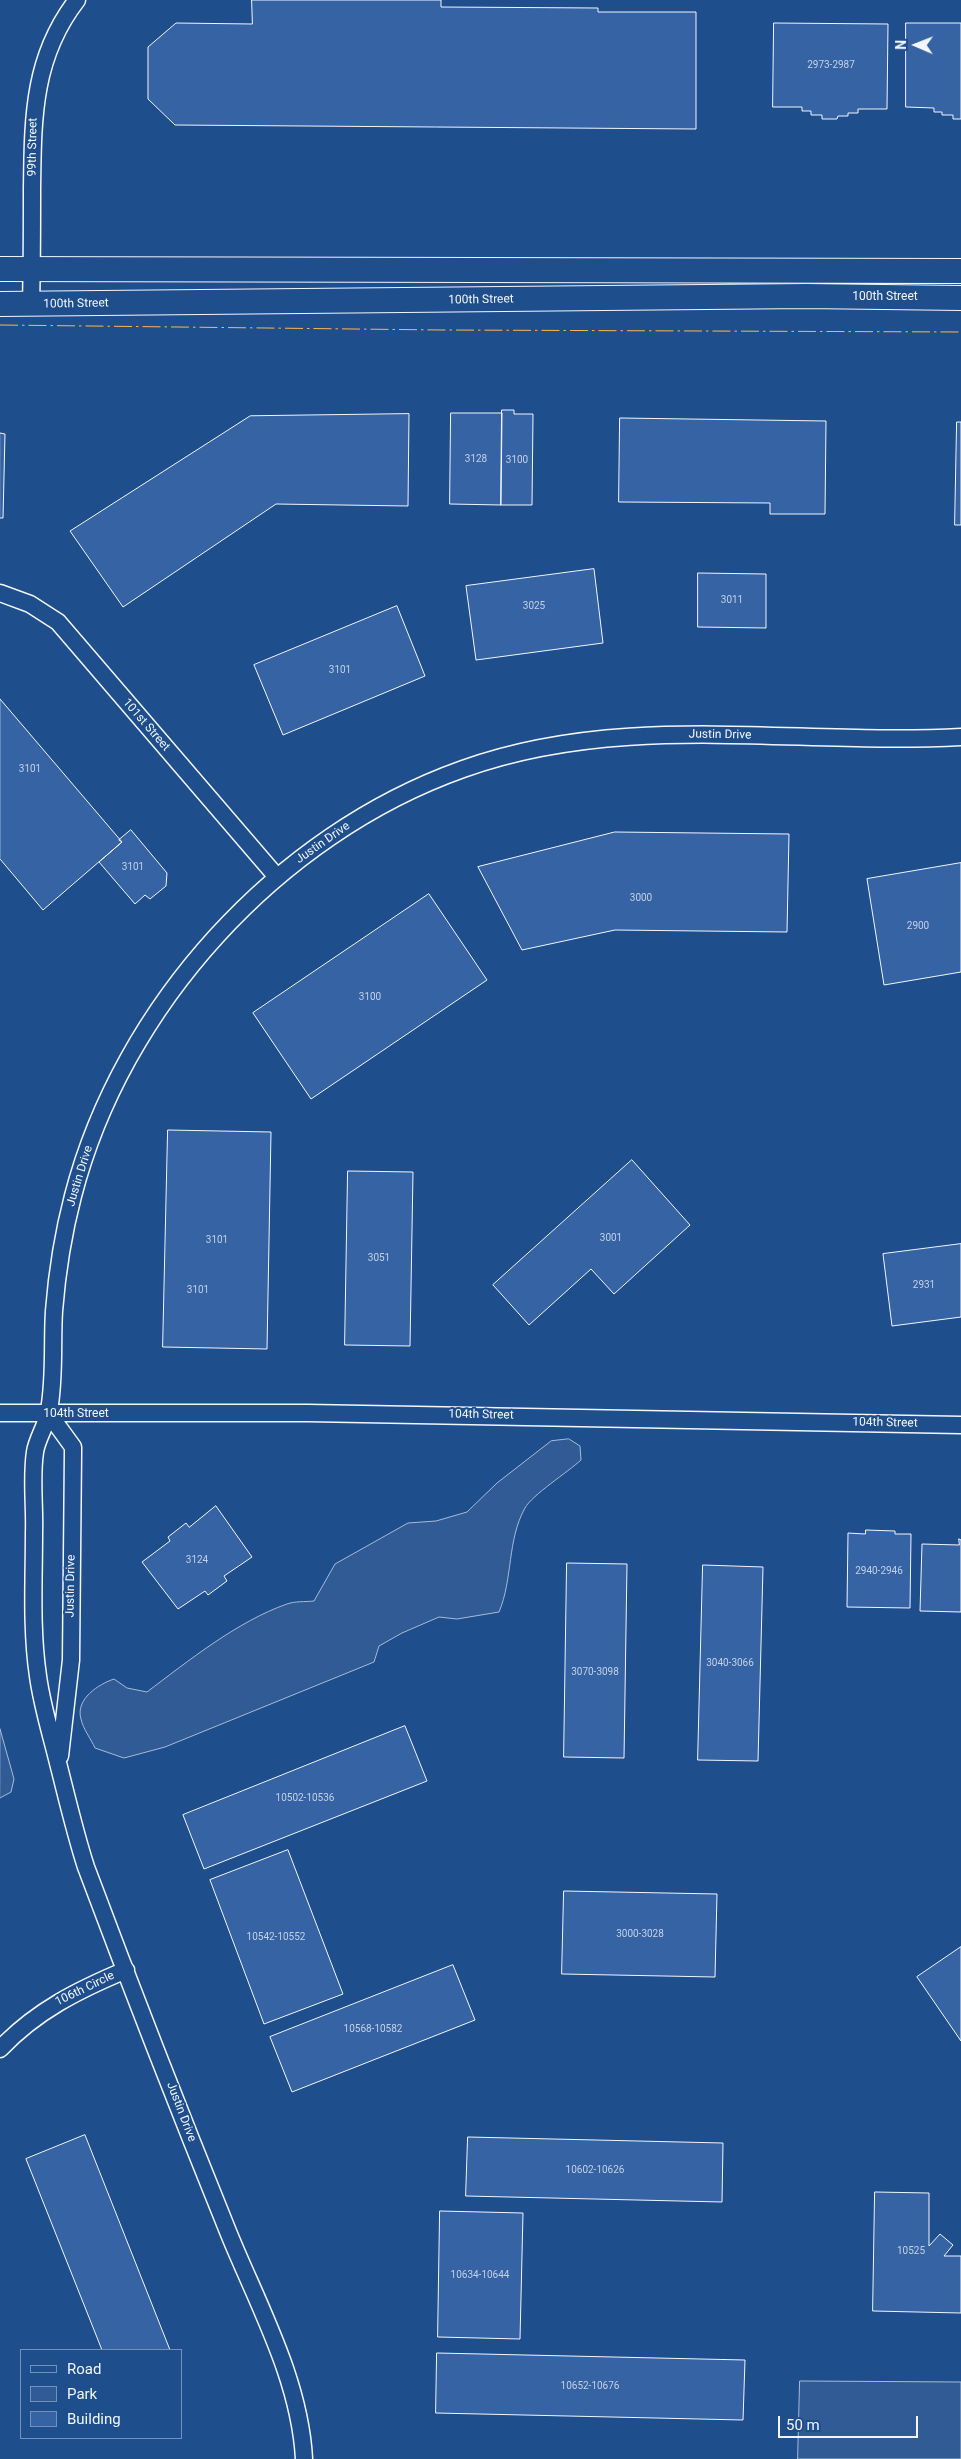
<!DOCTYPE html>
<style>
body{margin:0}
#map{position:relative;width:961px;height:2459px;overflow:hidden;background:#1f4e8c;font-family:Roboto,sans-serif}
canvas{display:block}
.legend{position:absolute;left:20px;top:2349px;width:162px;height:90px;box-sizing:border-box;background:#1f4e8c;border:1px solid #7391ba;margin:0;padding:6px 9px;list-style:none;font-size:15px;color:#f2f6ff}
.legend li{display:flex;align-items:center;gap:10px;height:25px}
.legend b{width:25px;border:1px solid #7391ba}
.north{position:absolute;left:891px;top:20px;width:50px;height:50px;-webkit-text-stroke:4px #1f4e8c;paint-order:stroke;rotate:271deg;font-size:14px;font-weight:700;line-height:20px;text-align:center;color:#f2f6ff}
.north::after{content:'';display:block;margin:auto;width:18px;height:22px;background:#f2f6ff;clip-path:polygon(50% 0,100% 100%,50% 72%,0 100%)}
.scale{position:absolute;left:778px;top:2416px;width:140px;height:22px;box-sizing:border-box;border:2px solid #f2f6ff;border-top:0;padding-left:6px;font-size:15px;line-height:18px;white-space:nowrap;color:#f2f6ff;-webkit-text-stroke:4px #1f4e8c;paint-order:stroke}
</style>
<div id="map">
<canvas width="961" height="2459"></canvas>
<ul class="legend">
<li><b style="height:6px;background:#1f4e8c"></b>Road</li>
<li><b style="height:14px;background:#305b95"></b>Park</li>
<li><b style="height:14px;background:#3563a3"></b>Building</li>
</ul>
<div class="north">N</div>
<div class="scale">50 m</div>
</div>
<script>
const ctx = document.querySelector('canvas').getContext('2d');
ctx.lineJoin = 'round';
function fillPath(path, color) {
  ctx.fillStyle = color;
  ctx.fill(path, 'evenodd');
}
function stroke(path, color, width, dash) {
  ctx.strokeStyle = color;
  ctx.lineWidth = width;
  ctx.lineCap = dash ? 'butt' : 'round';
  ctx.setLineDash(dash || []);
  ctx.stroke(path);
}
function write(font, color, halo, rows, align = 'center') {
  ctx.font = font + ' Roboto,sans-serif';
  ctx.lineWidth = 4;
  ctx.setLineDash([]);
  ctx.textBaseline = 'middle';
  ctx.strokeStyle = halo;
  ctx.fillStyle = color;
  for (const [text, x, y, turn = 0] of rows) {
    ctx.save();
    ctx.translate(x, y);
    ctx.rotate((+turn || 0) * Math.PI / 180);
    ctx.textAlign = isNaN(turn) ? turn : align;
    if (halo) ctx.strokeText(text, 0, 0);
    ctx.fillText(text, 0, 0);
    ctx.restore();
  }
}
const green = new Path2D(`
 M 569,1439 L 580,1446 L 581,1460 C 568,1472 532,1495 525,1508 C 507,1540 513,1579 499,1612 L 457,1619 L 439,1617 L 402,1633 L 379,1646 L 374,1662 L 165,1747 L 124,1758 L 95,1748 C 91,1739 83,1729 81,1719 C 75,1699 99,1684 114,1679 L 127,1688 L 147,1692 C 188,1661 238,1621 287,1604 C 295,1601 305,1602 314,1601 L 335,1564 L 408,1523 L 436,1521 L 467,1512 L 497,1483 L 551,1441 Z
 M 0,1729 L 14,1779 L 11,1792 L 0,1798 Z
 M 800,2381 L 961,2382 L 961,2459 L 798,2459 Z`);
fillPath(green, '#305b95');
stroke(green, '#a8bbd7', 1);
const building = new Path2D(`
 M 252,0 L 441,0 L 441,7 L 598,8 L 598,12 L 696,12 L 696,129 L 175,125 L 148,99 L 148,47 L 176,23 L 252,24 Z
 M 774,23 L 888,24 L 887,109 L 858,109 L 858,113 L 848,113 L 848,116 L 838,116 L 837,119 L 822,119 L 822,115 L 811,115 L 811,111 L 802,111 L 802,107 L 773,107 Z
 M 906,23 L 961,23 L 961,119 L 953,119 L 953,115 L 942,115 L 942,112 L 934,112 L 934,108 L 906,107 Z
 M 502,410 L 514,410 L 514,414 L 533,414 L 532,505 L 501,505 Z
 M 451,413 L 502,413 L 501,505 L 450,504 Z
 M 409,414 L 408,506 L 276,504 L 123,607 L 70,531 L 250,416 Z
 M 620,418 L 826,421 L 825,514 L 770,514 L 770,503 L 619,502 Z
 M 957,422 L 961,422 L 961,525 L 955,525 Z
 M 0,433 L 5,434 L 3,518 L 0,518 Z
 M 594,569 L 603,643 L 476,660 L 466,586 Z
 M 698,573 L 766,574 L 766,628 L 698,627 Z
 M 397,606 L 425,676 L 283,735 L 254,665 Z
 M 0,699 L 122,842 L 43,910 L 0,859 Z
 M 131,830 L 167,873 L 166,886 L 150,899 L 145,895 L 135,904 L 99,862 L 122,842 L 119,840 Z
 M 615,832 L 789,834 L 787,932 L 615,930 L 522,950 L 478,867 Z
 M 961,863 L 961,972 L 884,985 L 867,879 Z
 M 429,894 L 487,980 L 311,1099 L 253,1013 Z
 M 168,1130 L 271,1132 L 267,1349 L 163,1347 Z
 M 632,1160 L 690,1225 L 614,1294 L 591,1269 L 529,1325 L 493,1285 Z
 M 348,1171 L 413,1172 L 410,1346 L 345,1345 Z
 M 961,1244 L 961,1317 L 892,1326 L 883,1254 Z
 M 216,1506 L 252,1557 L 224,1576 L 227,1581 L 208,1595 L 205,1591 L 178,1609 L 142,1562 L 170,1541 L 168,1537 L 186,1523 L 189,1527 Z
 M 866,1530 L 895,1531 L 895,1534 L 911,1534 L 910,1608 L 847,1607 L 848,1533 L 865,1534 Z
 M 959,1539 L 961,1540 L 961,1612 L 920,1611 L 922,1544 L 959,1545 Z
 M 567,1563 L 627,1564 L 624,1758 L 564,1757 Z
 M 703,1565 L 763,1567 L 758,1761 L 698,1760 Z
 M 405,1726 L 427,1781 L 204,1869 L 183,1815 Z
 M 288,1850 L 343,1994 L 264,2024 L 210,1880 Z
 M 564,1891 L 717,1894 L 715,1977 L 562,1974 Z
 M 961,1947 L 961,2041 L 917,1977 Z
 M 453,1965 L 475,2020 L 292,2092 L 270,2037 Z
 M 85,2135 L 170,2350 L 102,2350 L 26,2159 Z
 M 468,2137 L 723,2143 L 722,2202 L 466,2196 Z
 M 875,2192 L 929,2193 L 929,2246 L 940,2234 L 953,2245 L 944,2256 L 961,2256 L 961,2313 L 873,2311 Z
 M 440,2211 L 523,2213 L 520,2339 L 438,2337 Z
 M 437,2353 L 745,2360 L 743,2420 L 436,2413 Z`);
fillPath(building, '#3563a3');
stroke(building, '#f2f6ff', 1);
const minor = new Path2D(`
 M 31,304 C 32,266 32,228 32,189 C 33,120 32,58 77,0
 M 0,593 L 30,604 L 58,622 L 277,877
 M 0,1413 L 308,1413 L 961,1425
 M 49,1414 L 73,1447 L 73,1452 L 71,1660 L 60,1756
 M 0,2049 C 36,2011 78,1990 126,1970
 M 304,2459 C 300,2380 258,2305 229,2234 C 180,2113 132,1990 86,1867 C 75,1833 67,1798 58,1763 C 51,1734 42,1706 38,1676 C 31,1629 34,1580 34,1533 C 35,1507 31,1478 35,1452 C 37,1438 47,1425 49,1410 C 55,1378 52,1344 54,1311 C 57,1273 63,1234 73,1196 C 122,1006 277,835 463,769 C 624,711 794,746 961,737`);
const secondary = new Path2D(`
 M 0,269 L 961,271
 M 0,304 L 806,296 L 961,298`);
stroke(minor, '#f2f6ff', 19);
stroke(secondary, '#f2f6ff', 26);
stroke(minor, '#1f4e8c', 16);
stroke(secondary, '#1f4e8c', 24);
stroke(new Path2D(`
 M 0,325 L 442,330 L 961,332`), '#ffb74d', 1, [18, 4, 2.5, 4]);
write('10px', '#c3d1e8', null, [
 ["2973-2987",831,65],
 ["3128",476,459],
 ["3100",517,460],
 ["3011",732,600],
 ["3025",534,606],
 ["3101",340,670],
 ["3101",30,769],
 ["3101",133,867],
 ["3000",641,898],
 ["2900",918,926],
 ["3100",370,997],
 ["3001",611,1238],
 ["3101",217,1240],
 ["3051",379,1258],
 ["2931",924,1285],
 ["3101",198,1290],
 ["3124",197,1560],
 ["2940-2946",879,1571],
 ["3040-3066",730,1663],
 ["3070-3098",595,1672],
 ["10502-10536",305,1798],
 ["3000-3028",640,1934],
 ["10542-10552",276,1937],
 ["10568-10582",373,2029],
 ["10602-10626",595,2170],
 ["10525",911,2251],
 ["10634-10644",480,2275],
 ["10652-10676",590,2386]
]);
write('12px', '#f2f6ff', '#1f4e8c', [
 ["99th Street",33,147,-89],
 ["100th Street",885,297],
 ["100th Street",481,300,-1],
 ["100th Street",76,304,-1],
 ["101st Street",146,725,49],
 ["Justin Drive",720,735,1],
 ["Justin Drive",323,843,-35],
 ["Justin Drive",80,1176,-73],
 ["104th Street",76,1414],
 ["104th Street",481,1415,1],
 ["104th Street",885,1423,1],
 ["Justin Drive",71,1586,-89],
 ["106th Circle",85,1989,-26],
 ["Justin Drive",181,2112,69]
]);
</script>
